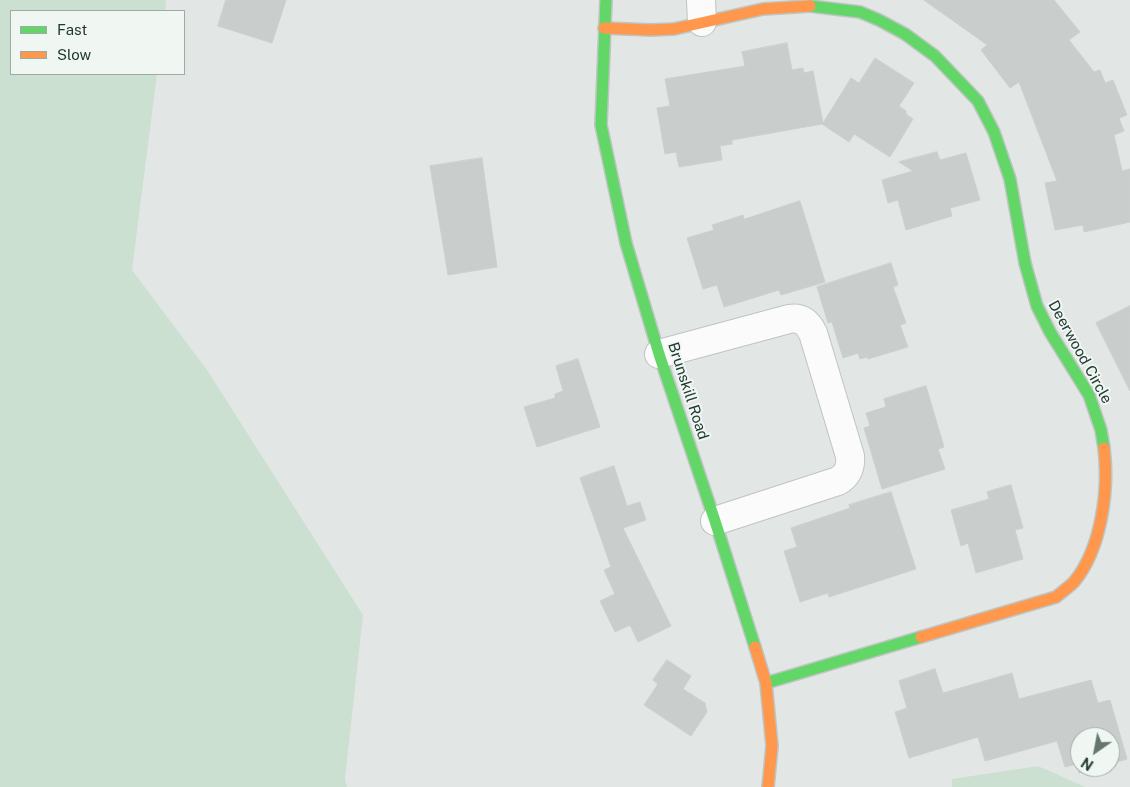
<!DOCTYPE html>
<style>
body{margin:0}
#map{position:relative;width:1130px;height:787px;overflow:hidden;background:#e2e7e5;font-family:"Public Sans",sans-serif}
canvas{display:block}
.legend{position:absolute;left:10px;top:10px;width:175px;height:65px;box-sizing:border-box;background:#f0f7f3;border:1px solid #9daba6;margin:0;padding:6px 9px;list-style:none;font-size:15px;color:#213932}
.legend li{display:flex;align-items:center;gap:10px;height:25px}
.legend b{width:25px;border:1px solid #9daba6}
.north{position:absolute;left:1070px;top:727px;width:50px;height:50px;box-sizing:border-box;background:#f0f7f3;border:1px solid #9daba6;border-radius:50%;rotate:213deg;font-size:14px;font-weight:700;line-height:20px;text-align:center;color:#213932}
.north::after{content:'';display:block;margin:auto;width:18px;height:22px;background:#657671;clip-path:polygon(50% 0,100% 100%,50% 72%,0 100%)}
</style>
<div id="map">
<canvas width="1130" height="787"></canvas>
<ul class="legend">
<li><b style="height:6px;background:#63d668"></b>Fast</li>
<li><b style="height:6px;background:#ff974d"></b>Slow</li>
</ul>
<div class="north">N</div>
</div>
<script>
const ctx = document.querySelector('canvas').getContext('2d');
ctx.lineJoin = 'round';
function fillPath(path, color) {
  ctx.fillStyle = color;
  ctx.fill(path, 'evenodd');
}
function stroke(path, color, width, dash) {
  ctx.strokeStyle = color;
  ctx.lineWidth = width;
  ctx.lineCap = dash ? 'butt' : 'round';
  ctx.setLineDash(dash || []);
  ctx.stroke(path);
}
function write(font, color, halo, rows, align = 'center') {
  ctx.font = font + ' "Public Sans",sans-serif';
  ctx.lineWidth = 4;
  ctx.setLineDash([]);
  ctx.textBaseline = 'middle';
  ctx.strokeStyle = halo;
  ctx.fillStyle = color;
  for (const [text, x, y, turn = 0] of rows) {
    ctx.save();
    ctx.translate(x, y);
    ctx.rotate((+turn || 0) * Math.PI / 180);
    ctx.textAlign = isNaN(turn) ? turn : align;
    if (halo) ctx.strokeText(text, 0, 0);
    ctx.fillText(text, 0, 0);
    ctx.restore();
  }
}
fillPath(new Path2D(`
 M 0,0 L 166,0 L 165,11 L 11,11 L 11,74 L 157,74 L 132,270 L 207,370 L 363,615 L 345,779 L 347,787 L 0,787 Z
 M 1038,766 L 1085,787 L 952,787 L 952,779 Z`), '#cbe0d1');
const building = new Path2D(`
 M 226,0 L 286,0 L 272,43 L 218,26 Z
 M 924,0 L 1054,0 L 1080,32 L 1069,40 L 1094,72 L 1100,70 L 1105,83 L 1113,80 L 1127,115 L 1119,118 L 1124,131 L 1114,135 L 1122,171 L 1130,169 L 1130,222 L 1084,232 L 1083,225 L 1055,230 L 1045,183 L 1057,181 L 1019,82 L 1010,88 L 981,50 L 987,45 Z
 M 787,43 L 792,70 L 803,68 L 804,73 L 813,71 L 823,123 L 851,78 L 859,83 L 875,58 L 914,83 L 899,106 L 906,111 L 906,114 L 913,119 L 890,157 L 854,134 L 849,142 L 822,124 L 732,140 L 732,144 L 720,146 L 722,160 L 679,167 L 676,152 L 665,154 L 657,108 L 670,106 L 665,79 L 745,66 L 742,52 Z
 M 937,152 L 940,160 L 966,153 L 980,200 L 950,208 L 952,216 L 906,230 L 898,200 L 888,203 L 882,180 L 913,171 L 899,162 Z
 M 482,158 L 497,267 L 448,275 L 430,166 Z
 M 800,201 L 825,282 L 781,295 L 779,290 L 724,307 L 717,285 L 703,289 L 687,238 L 714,230 L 712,225 L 743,215 L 744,219 Z
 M 891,263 L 898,285 L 893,287 L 906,323 L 900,325 L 908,347 L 868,359 L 867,357 L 860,359 L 858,353 L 843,358 L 832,322 L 828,323 L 817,287 Z
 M 1130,306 L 1130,391 L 1096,323 Z
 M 578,359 L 600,427 L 537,447 L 524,407 L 555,398 L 555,394 L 563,391 L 556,366 Z
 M 926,386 L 944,447 L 938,449 L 945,469 L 882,489 L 864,428 L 870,426 L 866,413 L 886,407 L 884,399 Z
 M 614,466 L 627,506 L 640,502 L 646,520 L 623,528 L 671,626 L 638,642 L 630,625 L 615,632 L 600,601 L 615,594 L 604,570 L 611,567 L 580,478 Z
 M 1011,485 L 1023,528 L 1015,530 L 1023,559 L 976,573 L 968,543 L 961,546 L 951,510 L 989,499 L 987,492 Z
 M 891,492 L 916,569 L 829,597 L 828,593 L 800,602 L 784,551 L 797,547 L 791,528 L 850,508 L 849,505 Z
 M 667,660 L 691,676 L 683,689 L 705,703 L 707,712 L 691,736 L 644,705 L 658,684 L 653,680 Z
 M 935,669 L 943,693 L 1012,673 L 1019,699 L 1091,680 L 1098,703 L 1110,700 L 1127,759 L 1110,764 L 1110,737 L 1080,737 L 1080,767 L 1099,767 L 1079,773 L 1077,764 L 1065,767 L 1057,741 L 985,761 L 978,737 L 909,758 L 895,712 L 907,708 L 899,681 Z`);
fillPath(building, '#c9cecc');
stroke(building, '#cbd0ce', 1);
const street = new Path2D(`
 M 701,0 L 702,22
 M 659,354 L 789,319 C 801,317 808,323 813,333 L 850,456 C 851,468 848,475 838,481 L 715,521`);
const fast = new Path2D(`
 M 606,0 L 601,125 L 626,243 L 659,354 L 715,521 L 755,647
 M 810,6 L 860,12 L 879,20 L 905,34 L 935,56 L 978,101 L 994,132 L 1010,179 L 1025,263 L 1037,306 L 1050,332 L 1089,395 L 1101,430 L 1104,448
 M 766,683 L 921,637`);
const slow = new Path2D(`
 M 604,28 L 651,30 L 674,29 L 763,9 L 810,6
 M 921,637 L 1056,597 C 1062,592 1069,587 1074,582 C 1102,548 1109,489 1104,448
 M 755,647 L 766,683 L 772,746 L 768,787`);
stroke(street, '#bfc4c2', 30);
stroke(fast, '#bec5c2', 14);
stroke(slow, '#bec5c2', 14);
stroke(street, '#fbfbfb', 28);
stroke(fast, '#63d668', 11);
stroke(slow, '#ff974d', 11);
write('15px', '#213932', '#f0f7f3', [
 ["Deerwood Circle",1080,352,61],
 ["Brunskill Road",688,391,72]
]);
</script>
